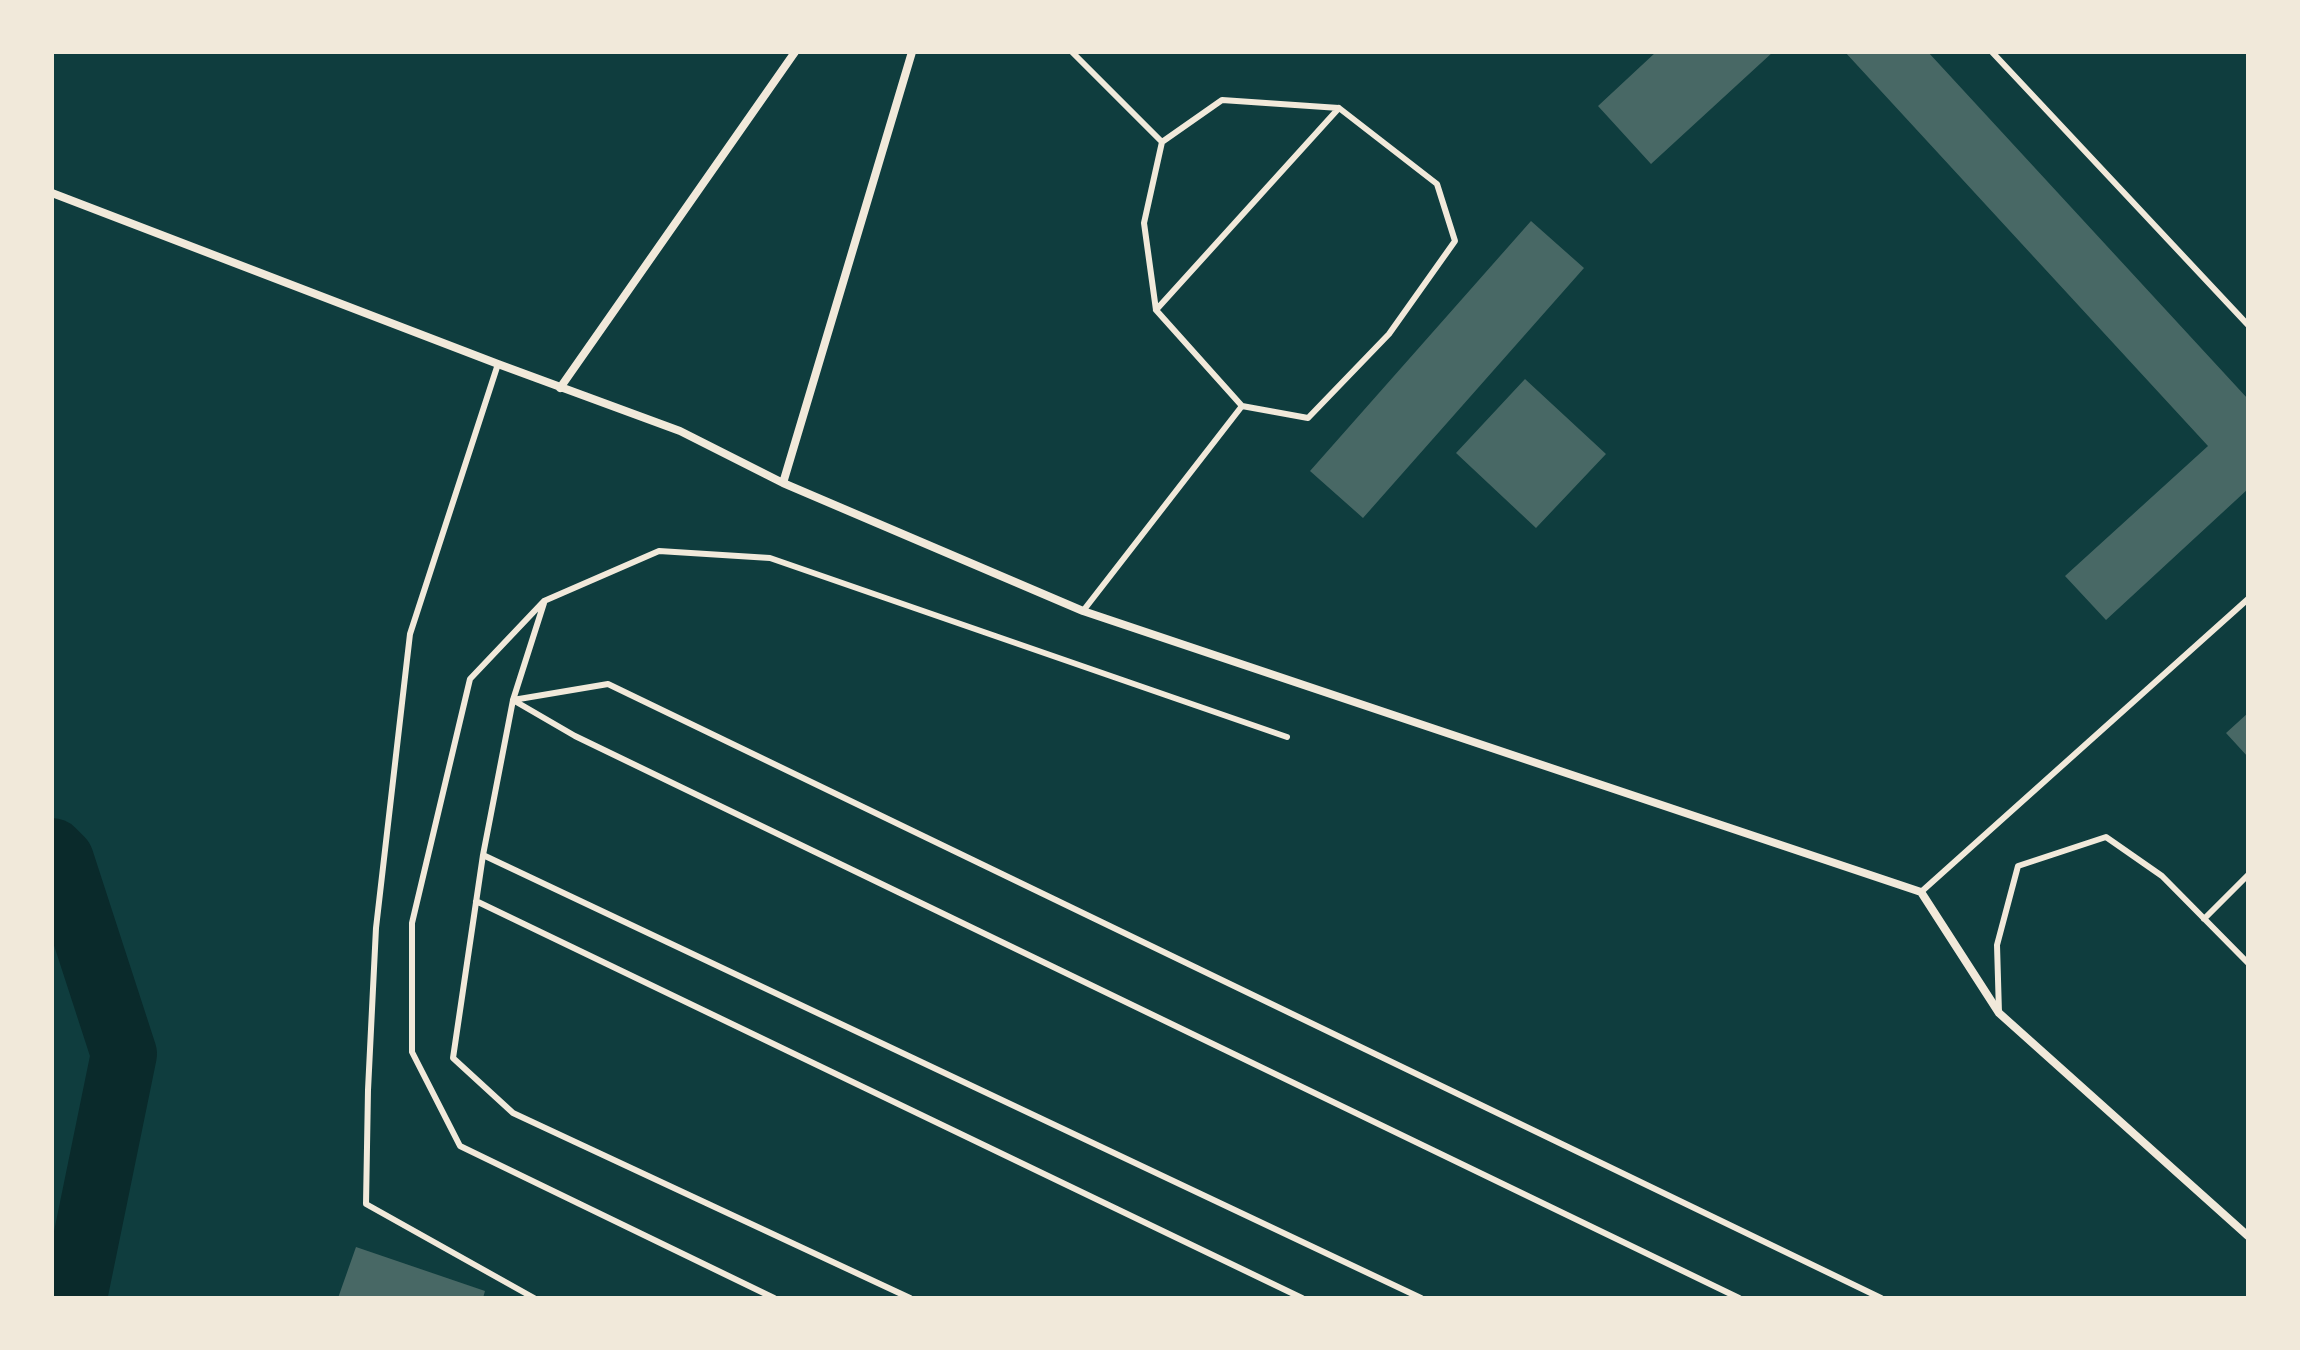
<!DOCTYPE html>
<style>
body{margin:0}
#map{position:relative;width:2300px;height:1350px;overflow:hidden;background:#0f3d3e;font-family:Poppins,sans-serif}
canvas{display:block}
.frame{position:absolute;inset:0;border:54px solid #f1e9da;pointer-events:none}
</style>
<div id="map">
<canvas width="2300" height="1350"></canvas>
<div class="frame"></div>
</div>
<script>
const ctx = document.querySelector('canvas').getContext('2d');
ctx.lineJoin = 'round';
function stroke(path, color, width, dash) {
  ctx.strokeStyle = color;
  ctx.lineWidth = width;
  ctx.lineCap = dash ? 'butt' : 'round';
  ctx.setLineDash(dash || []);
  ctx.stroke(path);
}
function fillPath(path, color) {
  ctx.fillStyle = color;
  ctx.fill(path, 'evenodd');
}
stroke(new Path2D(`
 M 52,851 L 61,860 L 124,1054 L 74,1298`), '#0a2a2b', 66);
fillPath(new Path2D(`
 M 1656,52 L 1773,52 L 1651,164 L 1598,106 Z
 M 1845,52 L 1928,52 L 2248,399 L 2248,489 L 2106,620 L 2065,576 L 2208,446 Z
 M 1531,221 L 1584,268 L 1363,518 L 1310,471 Z
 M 1525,379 L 1606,454 L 1536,528 L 1456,453 Z
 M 2248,713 L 2248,757 L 2226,733 Z
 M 356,1247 L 485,1291 L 483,1298 L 338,1298 Z`), '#486865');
stroke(new Path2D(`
 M 1072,52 L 1162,142
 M 1992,52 L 2248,325
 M 1222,100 L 1339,108 L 1437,184 L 1455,241 L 1389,334 L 1308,418 L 1242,406 L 1156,310 L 1144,223 L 1162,142 Z
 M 1156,310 L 1339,108
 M 498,364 L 410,634 L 376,928 L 368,1090 L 366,1204 L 534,1298
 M 544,603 L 513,700 L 483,855 L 453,1058 L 513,1113 L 910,1298
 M 1083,611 L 1242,406
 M 513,700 L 608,684 L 1881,1298
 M 513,700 L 575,736 L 1739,1298
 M 483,855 L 1421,1298
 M 1921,892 L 2248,599
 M 476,901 L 1302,1298
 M 2204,919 L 2248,875
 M 1999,1013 L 1997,945 L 2018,866 L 2106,837 L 2162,876 L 2248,963
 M 774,1298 L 460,1146 L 412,1052 L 412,923 L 470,679 L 544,601 L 659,551 L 770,558 L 1287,737`), '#f1e9da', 6);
stroke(new Path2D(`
 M 52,193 L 498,364 L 680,431 L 783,483 L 1083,611 L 1921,892 L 1999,1013 L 2248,1236
 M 560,388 L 795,52
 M 783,483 L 912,52`), '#f1e9da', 8);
</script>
